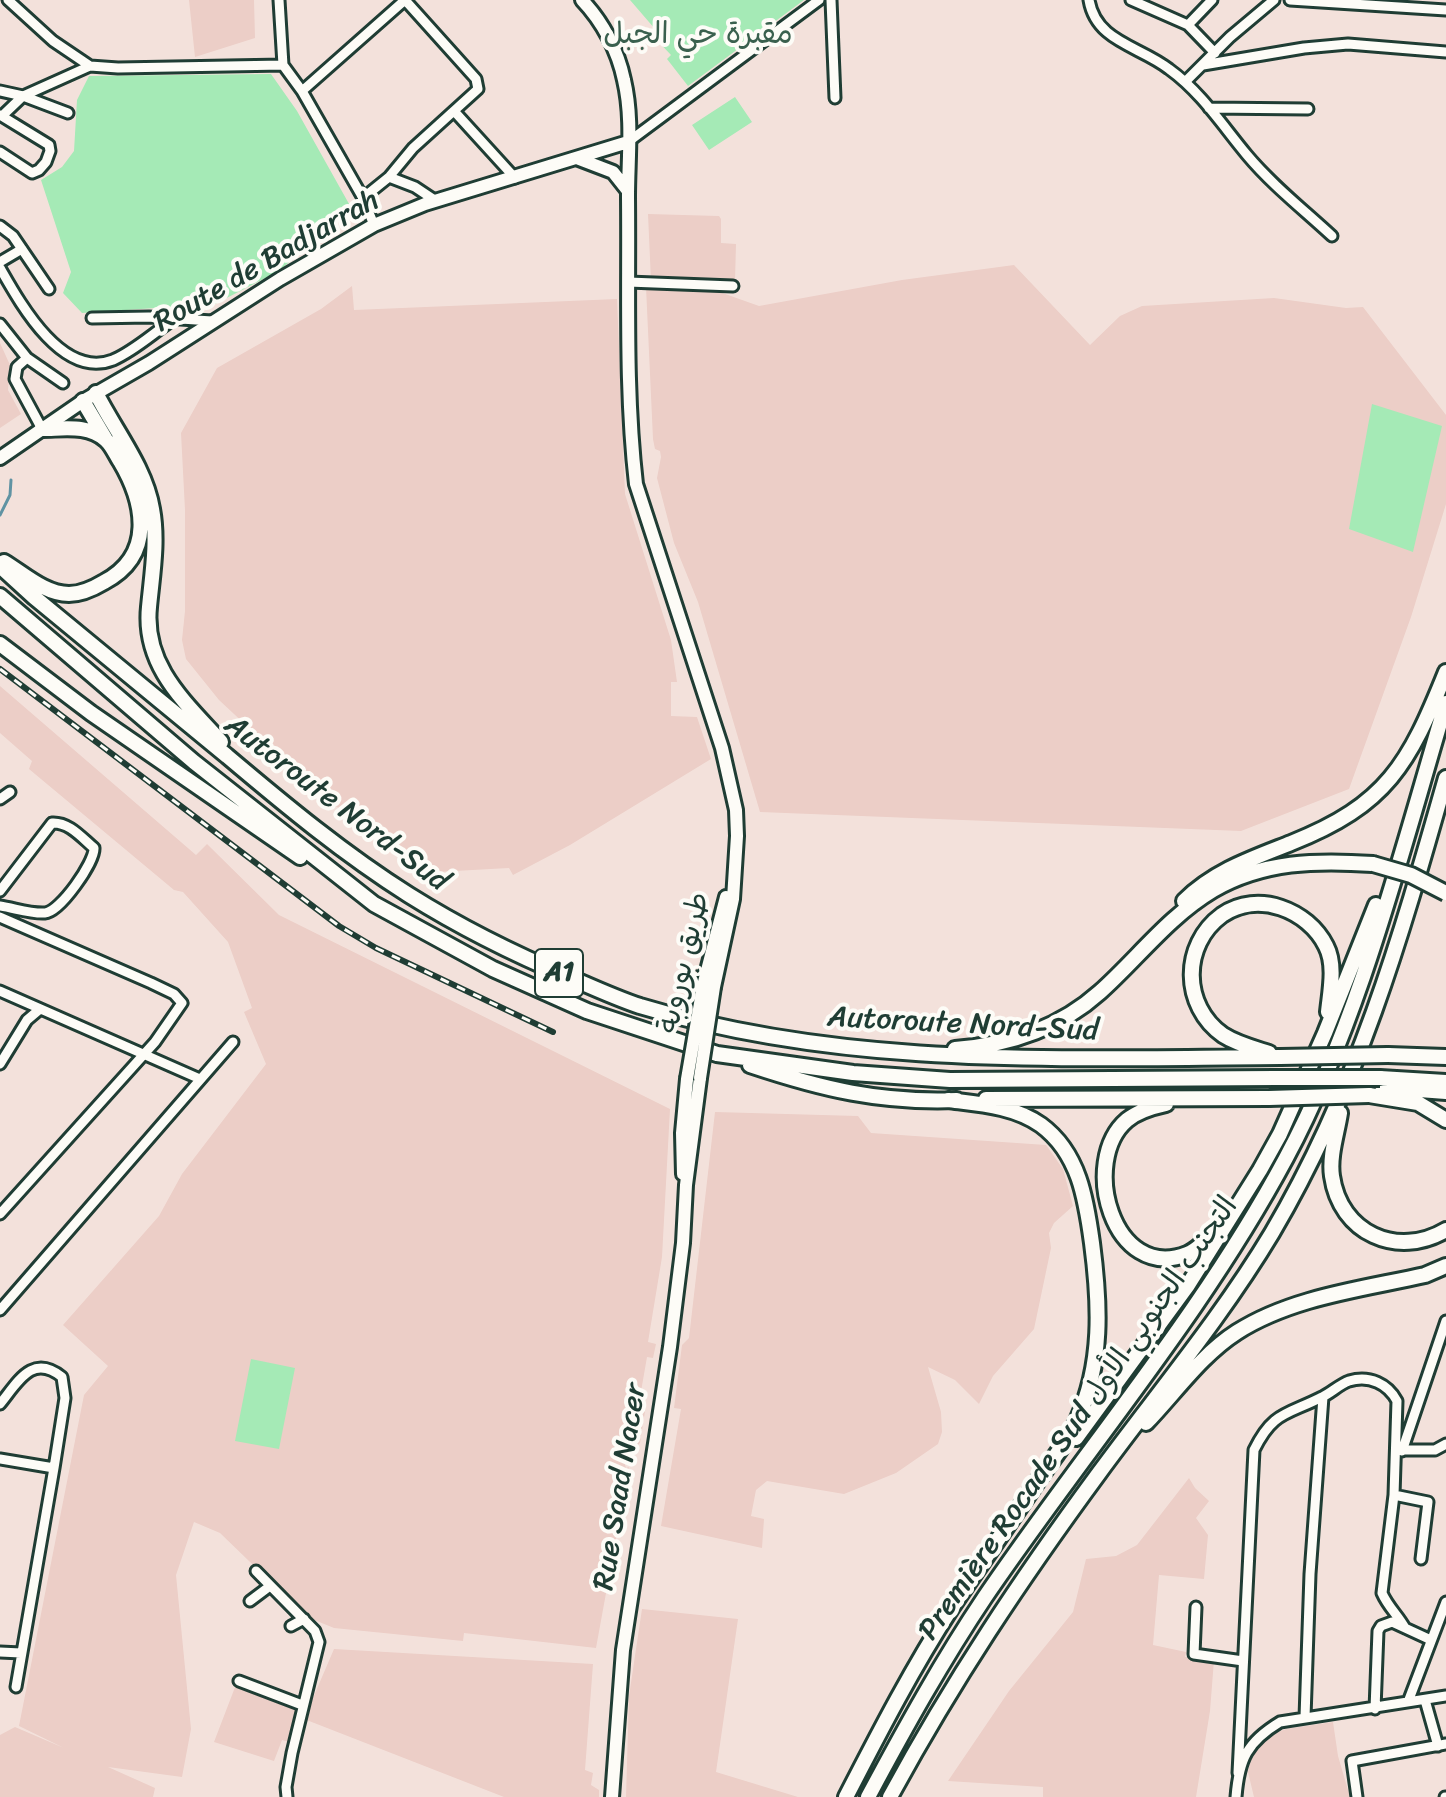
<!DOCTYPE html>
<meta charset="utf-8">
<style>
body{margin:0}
canvas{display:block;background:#f3e1db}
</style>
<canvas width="1446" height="1797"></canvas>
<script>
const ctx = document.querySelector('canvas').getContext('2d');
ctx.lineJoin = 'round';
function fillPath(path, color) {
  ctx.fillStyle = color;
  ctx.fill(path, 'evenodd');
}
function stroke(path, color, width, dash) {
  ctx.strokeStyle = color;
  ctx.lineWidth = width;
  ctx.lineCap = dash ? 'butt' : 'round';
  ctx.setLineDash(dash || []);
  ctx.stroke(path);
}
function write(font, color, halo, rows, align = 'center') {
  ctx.font = font + ' Sriracha,"Playpen Sans Arabic",sans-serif';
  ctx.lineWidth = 8;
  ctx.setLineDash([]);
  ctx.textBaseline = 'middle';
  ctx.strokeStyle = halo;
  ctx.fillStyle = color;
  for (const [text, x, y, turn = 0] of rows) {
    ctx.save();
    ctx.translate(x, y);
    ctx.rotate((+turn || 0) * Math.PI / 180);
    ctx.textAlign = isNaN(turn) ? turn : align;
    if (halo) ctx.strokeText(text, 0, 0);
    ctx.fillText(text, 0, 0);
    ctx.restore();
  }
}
fillPath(new Path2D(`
 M 189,0 L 254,0 L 255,38 L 195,57 Z
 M 648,214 L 719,216 L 721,219 L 721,243 L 736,244 L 735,281 L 651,281 Z
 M 1014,265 L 1090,345 L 1120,316 L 1142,306 L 1274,298 L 1346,308 L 1363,307 L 1446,415 L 1446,504 L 1411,617 L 1349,789 L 1241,831 L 760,812 L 698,602 L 674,543 L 657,478 L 661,457 L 660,451 L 655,449 L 653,439 L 646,287 L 714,290 L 759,306 L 902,280 Z
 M 352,286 L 354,310 L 617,299 L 625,494 L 671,640 L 677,682 L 671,682 L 671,716 L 697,717 L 711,759 L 570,845 L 513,875 L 509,868 L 418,873 L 309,784 L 219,700 L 186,659 L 182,640 L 185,611 L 185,510 L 181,433 L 217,368 L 321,309 Z
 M 0,343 L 10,365 L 8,390 L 21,414 L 0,428 Z
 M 0,686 L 196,855 L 207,844 L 279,915 L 670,1109 L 662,1257 L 648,1342 L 656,1344 L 653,1358 L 647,1357 L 639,1403 L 646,1405 L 640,1443 L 623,1458 L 626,1468 L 629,1467 L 596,1648 L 464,1633 L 463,1641 L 334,1628 L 307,1617 L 220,1533 L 194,1522 L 176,1575 L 191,1729 L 182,1777 L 108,1767 L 155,1788 L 153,1797 L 0,1797 L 0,1735 L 15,1727 L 64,1748 L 19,1726 L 84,1395 L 108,1366 L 63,1325 L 159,1216 L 182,1174 L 266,1064 L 244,1012 L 252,1008 L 228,942 L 183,892 L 174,890 L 29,769 L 32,761 L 0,733 Z
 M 715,1112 L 858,1116 L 871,1133 L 1046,1145 L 1063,1169 L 1073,1206 L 1054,1223 L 1049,1233 L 1051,1248 L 1034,1329 L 993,1376 L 979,1404 L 955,1380 L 928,1367 L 941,1412 L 942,1432 L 938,1444 L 896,1473 L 844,1494 L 767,1481 L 756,1490 L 751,1516 L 764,1519 L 762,1548 L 661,1526 L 681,1409 L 674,1408 L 682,1345 L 689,1338 Z
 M 1189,1478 L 1195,1488 L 1209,1501 L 1196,1518 L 1208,1535 L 1204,1579 L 1159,1575 L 1153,1645 L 1186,1652 L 1185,1657 L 1214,1660 L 1210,1711 L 1196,1797 L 1043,1797 L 1043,1787 L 948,1781 L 1009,1691 L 1073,1612 L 1086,1559 L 1116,1556 L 1137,1545 Z
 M 642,1609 L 738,1619 L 716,1772 L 798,1797 L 626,1797 L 629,1696 Z
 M 334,1649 L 593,1664 L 585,1770 L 593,1773 L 591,1785 L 599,1790 L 599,1797 L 504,1797 L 304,1719 Z
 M 237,1682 L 289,1701 L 296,1712 L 289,1742 L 282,1740 L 274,1761 L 214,1742 Z
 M 1333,1722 L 1338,1756 L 1350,1797 L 1254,1797 L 1248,1772 L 1253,1750 L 1270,1735 L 1286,1729 Z`), '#eccec7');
fillPath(new Path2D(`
 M 630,0 L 804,0 L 688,86 L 667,59 L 671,55 L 652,35 L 655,29 Z
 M 271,74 L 297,111 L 353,211 L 318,237 L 279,271 L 215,304 L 82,313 L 63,293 L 71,272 L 41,180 L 62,167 L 74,151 L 77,100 L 89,76 Z
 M 735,97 L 752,122 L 709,150 L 692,125 Z
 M 1372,404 L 1442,426 L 1413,552 L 1349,529 Z
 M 251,1359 L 295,1368 L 279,1449 L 235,1441 Z`), '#a5eab6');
stroke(new Path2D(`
 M 0,515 L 10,495 L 11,480`), '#6093a3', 3);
const minor = new Path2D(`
 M 8,0 L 53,41 L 90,66 L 118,68 L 283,65
 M 279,0 L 283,65 L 302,91 L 363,198 L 374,225
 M 831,0 L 835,98
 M 1089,0 C 1096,42 1140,46 1169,69 C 1201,92 1222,125 1247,155 C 1272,185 1304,210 1332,236
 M 1131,0 L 1188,25 L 1215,53
 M 1290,0 L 1446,10
 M 1188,25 L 1212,0
 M 1203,65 L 1304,48 L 1348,44 L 1446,52
 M 1185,82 L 1230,37 L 1274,0
 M 0,91 L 23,96 L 90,66
 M 302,91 L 405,0
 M 1209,108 L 1308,109
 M 454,111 L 515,178
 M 0,115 L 49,145 L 50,151 L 46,162 L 39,170 L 32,173 L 0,152
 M 2,116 L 23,96 L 68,113
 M 628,142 L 819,0
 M 389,177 L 415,187 L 436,201
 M 363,198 L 389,177 L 413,148 L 478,89 L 476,79 L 405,0
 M 0,226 L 13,236 L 49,289
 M 0,262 L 22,249
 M 0,268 C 20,303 62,380 113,360 C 136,350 154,332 176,318
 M 628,282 L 733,286
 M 92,318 L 149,317 L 212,321
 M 0,324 L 27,358 L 63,383
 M 27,358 L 17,367 L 15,379 L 42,429
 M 0,799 L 10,792
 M 0,891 L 52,823 C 69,822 81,837 94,848 C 95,862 60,912 45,913 C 31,914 14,908 0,906
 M 0,917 L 151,983 L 174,994 L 182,1003 L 155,1042 L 0,1214
 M 0,991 L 200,1079
 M 0,1064 L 27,1020 L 40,1009
 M 0,1310 L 233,1042
 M 0,1404 C 18,1382 32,1353 62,1377 L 65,1398 L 54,1468
 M 1397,1450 L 1435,1450 L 1446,1444
 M 1402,1451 L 1446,1321
 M 0,1459 L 54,1468 L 16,1687
 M 1394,1495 L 1428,1502 L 1421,1559
 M 256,1571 L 315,1631 L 319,1642 L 292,1753 L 286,1787 L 287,1797
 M 250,1601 L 270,1586
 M 1196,1607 L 1194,1654 L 1243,1661
 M 291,1626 L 304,1619
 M 0,1652 L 21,1653
 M 239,1681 L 302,1705
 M 1425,1700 L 1438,1746
 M 1408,1702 L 1446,1602
 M 1375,1709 L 1378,1631 L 1381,1626 L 1392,1622 L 1431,1640
 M 1305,1717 L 1310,1574 L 1323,1397
 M 1238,1773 L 1254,1450 C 1273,1411 1287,1415 1322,1397 C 1331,1393 1340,1384 1349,1381 C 1370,1375 1388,1384 1397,1401 L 1394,1495 L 1382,1593 C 1388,1607 1398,1615 1405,1628
 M 1236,1797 C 1239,1759 1247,1742 1280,1722 L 1446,1696
 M 1357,1797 L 1352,1761 L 1446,1744
 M 1445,1797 L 1446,1797`);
const major = new Path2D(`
 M 582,0 C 603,22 618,51 624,80 C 633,118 628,158 628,197 C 629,292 625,389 636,484 L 722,748 L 736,810 L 737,836 L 733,899 L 714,987
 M 579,159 L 613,172 L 628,191
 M 0,458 L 83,401 L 149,363 L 280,279 L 374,225 L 425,204 L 628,142
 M 703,986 L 726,897
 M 683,1174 L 682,1133 L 687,1079
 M 612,1797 L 623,1650 L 670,1347 L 683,1243 L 686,1185 L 700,1078`);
const highway = new Path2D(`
 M 96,393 C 115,431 145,467 152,509 C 158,541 152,575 149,607 C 143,666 185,702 221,742
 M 83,401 L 105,438
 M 4,562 C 24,574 45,594 69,594 C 82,594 94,588 104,582 C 155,555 145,503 120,461 C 116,455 112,445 106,440 C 88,424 64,429 42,429
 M 0,566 L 34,597 C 99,650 163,703 227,756 C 285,805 344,854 409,895 C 460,927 514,954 569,977 C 592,987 616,998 640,1006 C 848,1069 1066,1058 1280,1057
 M 0,596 L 194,762 L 374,904 L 493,969 L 587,1011 L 717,1054 L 853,1073 L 950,1080 L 1275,1078
 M 0,644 L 91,713 L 300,857
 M 1184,901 C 1214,871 1253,858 1291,843 C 1387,805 1409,764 1446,672
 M 955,1049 C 1008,1045 1060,1028 1100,992 C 1138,958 1168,917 1213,890 C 1263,861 1317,860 1373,864
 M 1269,1053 C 1253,1048 1237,1044 1223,1035 C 1182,1006 1181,945 1222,915 C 1258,890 1308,910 1326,946 C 1336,965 1330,992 1328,1012
 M 1388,1055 L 1446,1057
 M 750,1065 C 822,1089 880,1103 957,1100
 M 1380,1078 L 1446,1082
 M 1381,1093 L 1406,1089 L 1446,1092
 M 1369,1095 L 1418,1103 L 1446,1120
 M 986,1099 L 1269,1098
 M 1166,1104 C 1152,1107 1138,1111 1127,1120 C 1079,1161 1113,1283 1187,1254 C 1200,1249 1210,1235 1219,1225
 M 1340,1113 C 1337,1133 1329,1156 1332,1176 C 1340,1233 1397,1259 1446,1230
 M 1146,1423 C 1175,1393 1201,1355 1237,1332 C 1292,1297 1363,1289 1425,1275 L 1446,1266
 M 1076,1438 L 1188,1285 L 1260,1170 L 1280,1134 L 1325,1033 L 1376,905
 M 846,1797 C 879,1733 913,1667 952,1607 C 980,1565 1009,1524 1037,1482 C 1050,1462 1067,1443 1077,1421 C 1103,1363 1100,1304 1092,1243 C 1086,1199 1079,1153 1041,1125 C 1014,1106 980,1104 948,1100
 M 868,1797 C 905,1728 942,1661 985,1597 C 1085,1450 1202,1315 1286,1158 C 1360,1020 1401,853 1446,703
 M 890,1797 C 953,1681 1021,1579 1099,1473 C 1157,1394 1221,1318 1272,1233 C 1358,1087 1400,940 1446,778`);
stroke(minor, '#1f3d34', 15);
stroke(major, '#1f3d34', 18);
stroke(highway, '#1f3d34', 20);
stroke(minor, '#fdfcf7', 9);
stroke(major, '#fdfcf7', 12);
stroke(highway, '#fdfcf7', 14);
const rail = new Path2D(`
 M 0,669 L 339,926 L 376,948 L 553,1032`);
stroke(rail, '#1f3d34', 6);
stroke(rail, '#fdfcf7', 3, [9]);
const majorBridge = new Path2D(`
 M 700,1078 L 714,987
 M 687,1079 L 703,986`);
const highwayBridge = new Path2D(`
 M 1373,864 L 1411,875 L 1446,893
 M 1280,1057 L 1388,1055
 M 1275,1078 L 1380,1078
 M 1269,1098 L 1369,1095`);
stroke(majorBridge, '#1f3d34', 18, []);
stroke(highwayBridge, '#1f3d34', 20, []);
stroke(majorBridge, '#fdfcf7', 12);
stroke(highwayBridge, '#fdfcf7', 14);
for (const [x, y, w] of [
 [559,973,48]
]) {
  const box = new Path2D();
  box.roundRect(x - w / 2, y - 24, w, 48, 6);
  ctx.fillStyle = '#fdfcf7';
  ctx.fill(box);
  stroke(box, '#1f3d34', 2);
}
write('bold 28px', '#1f3d34', null, [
 ["A1",559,973]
]);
write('30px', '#3a604e', '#fdfcf7', [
 ["مقبرة حي الجبل",698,35]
]);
write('30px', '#1f3d34', '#fdfcf7', [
 ["Route de Badjarrah",267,262,-30],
 ["Autoroute Nord-Sud",336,804,37],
 ["طريق بوروبة",685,963,-77],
 ["Autoroute Nord-Sud",963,1025,3],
 ["Première Rocade Sud التجنب الجنوبي الأول",1079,1419,-55],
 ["Rue Saad Nacer",621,1487,-81]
]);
</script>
